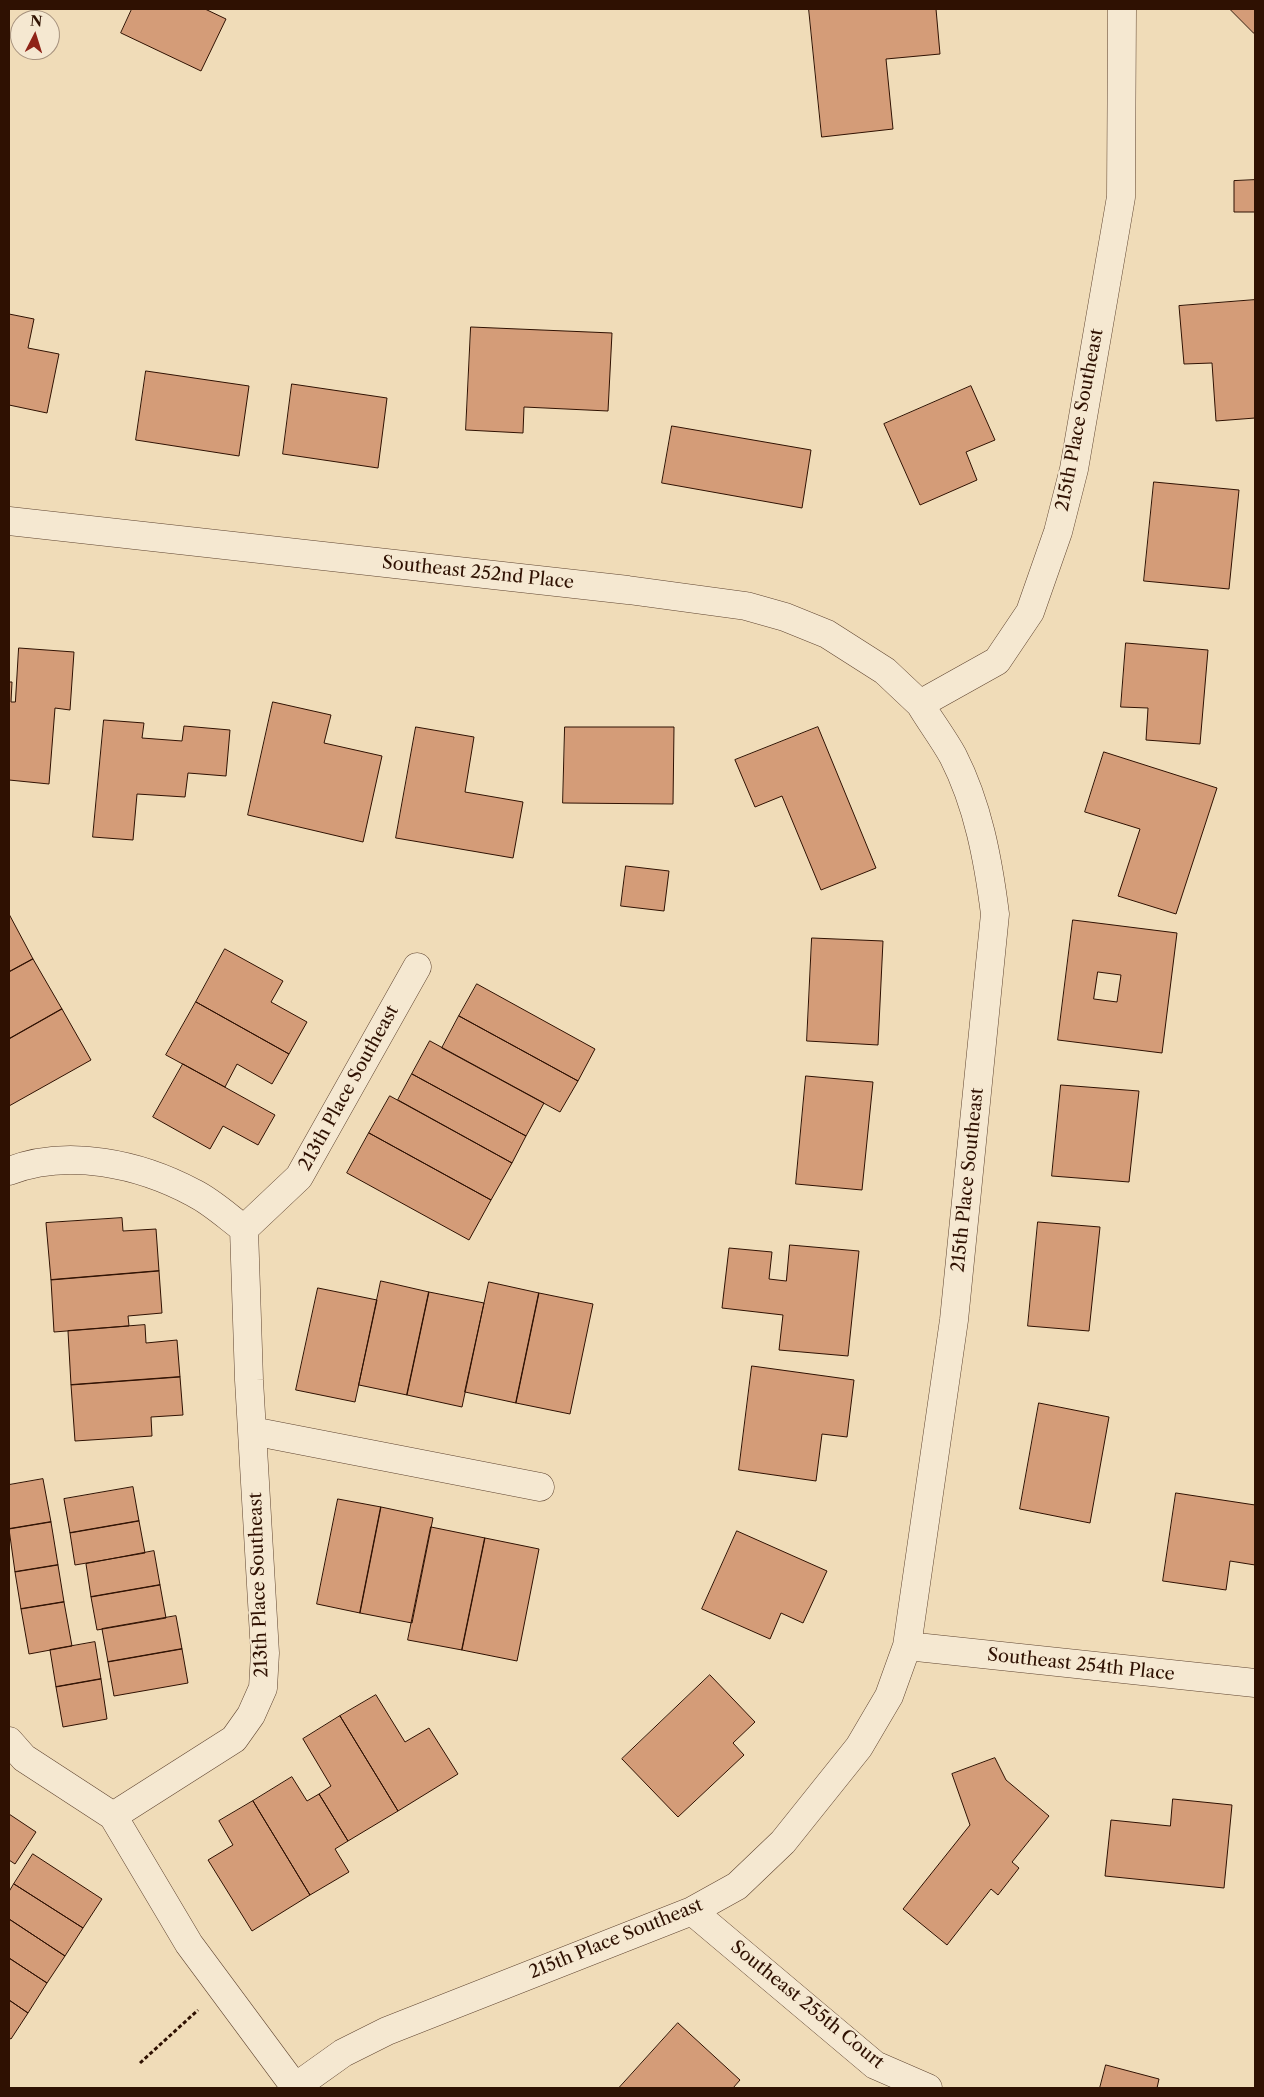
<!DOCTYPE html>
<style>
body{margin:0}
#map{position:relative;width:1264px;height:2097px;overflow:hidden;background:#f0dcb8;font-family:"Libre Caslon Text",serif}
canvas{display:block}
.frame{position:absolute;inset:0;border:10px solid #2f1102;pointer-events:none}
.north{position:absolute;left:10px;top:10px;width:50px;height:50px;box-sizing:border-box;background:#f5e8d1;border:1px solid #a6927e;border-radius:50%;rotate:5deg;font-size:14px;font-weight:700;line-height:20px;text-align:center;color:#2f1102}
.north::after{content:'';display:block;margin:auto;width:18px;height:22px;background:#8f2418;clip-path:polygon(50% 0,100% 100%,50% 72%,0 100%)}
</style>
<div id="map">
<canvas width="1264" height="2097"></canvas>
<div class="frame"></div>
<div class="north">N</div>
</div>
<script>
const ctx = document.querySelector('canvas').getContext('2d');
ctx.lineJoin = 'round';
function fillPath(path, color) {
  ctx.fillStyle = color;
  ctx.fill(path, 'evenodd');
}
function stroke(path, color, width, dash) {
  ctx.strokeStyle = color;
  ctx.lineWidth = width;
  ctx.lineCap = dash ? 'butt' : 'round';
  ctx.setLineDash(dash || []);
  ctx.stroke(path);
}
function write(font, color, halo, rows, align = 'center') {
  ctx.font = font + ' "Libre Caslon Text",serif';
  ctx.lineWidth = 4;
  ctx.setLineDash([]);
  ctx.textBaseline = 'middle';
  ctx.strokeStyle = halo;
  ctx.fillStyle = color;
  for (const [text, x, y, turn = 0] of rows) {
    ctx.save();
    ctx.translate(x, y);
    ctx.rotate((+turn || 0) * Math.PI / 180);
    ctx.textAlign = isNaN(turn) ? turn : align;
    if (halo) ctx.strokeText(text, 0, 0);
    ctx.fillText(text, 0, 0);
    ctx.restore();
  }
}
const building = new Path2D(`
 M 132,9 L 205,9 L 226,19 L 201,71 L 121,33 Z
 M 809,9 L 936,9 L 940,54 L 886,59 L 893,129 L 822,137 Z
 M 1230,9 L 1255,9 L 1255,31 L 1254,33 Z
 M 1255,180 L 1255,212 L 1234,212 L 1234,181 Z
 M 1255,300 L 1255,418 L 1216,421 L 1212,363 L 1184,364 L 1179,306 Z
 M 9,314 L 34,319 L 28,348 L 59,354 L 47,413 L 9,405 Z
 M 471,327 L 612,333 L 608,411 L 524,407 L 523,433 L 466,430 Z
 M 146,371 L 249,386 L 239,456 L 136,440 Z
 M 292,384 L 387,398 L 378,468 L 283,454 Z
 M 971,386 L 995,440 L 966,452 L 977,480 L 920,505 L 884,424 Z
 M 672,426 L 811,450 L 802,508 L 662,483 Z
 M 1154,482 L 1239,490 L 1229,589 L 1144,581 Z
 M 1126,643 L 1208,650 L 1200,744 L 1146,740 L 1148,708 L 1121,707 Z
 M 19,648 L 74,652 L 70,710 L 55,708 L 49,784 L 9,780 L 9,682 L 12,682 L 11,702 L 15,702 Z
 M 273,702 L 331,715 L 324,743 L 382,756 L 363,842 L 248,815 Z
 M 104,720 L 144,723 L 142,738 L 182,741 L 184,726 L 230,730 L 226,776 L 188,773 L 185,797 L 137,794 L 133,840 L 93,837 Z
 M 416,727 L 474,737 L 465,792 L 523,802 L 513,858 L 396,838 Z
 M 565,727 L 674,727 L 673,804 L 563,803 Z
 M 818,727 L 876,868 L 821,890 L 782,796 L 755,807 L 735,760 Z
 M 1104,752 L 1217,788 L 1176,914 L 1118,896 L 1140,829 L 1085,812 Z
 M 626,866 L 669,871 L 664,911 L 621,906 Z
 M 9,914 L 33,959 L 9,972 Z
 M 1073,920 L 1177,933 L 1162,1053 L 1058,1040 ZM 1098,972 L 1121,975 L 1117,1002 L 1094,999 Z
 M 812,938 L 883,941 L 878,1045 L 807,1041 Z
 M 225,949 L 283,981 L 271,1002 L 307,1022 L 289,1054 L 196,1002 Z
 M 33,959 L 62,1009 L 9,1039 L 9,972 Z
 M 477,984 L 595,1049 L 578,1081 L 459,1016 Z
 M 196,1002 L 289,1054 L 272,1084 L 237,1064 L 225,1087 L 166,1055 Z
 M 62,1009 L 91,1060 L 9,1106 L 9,1039 Z
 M 459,1016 L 578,1081 L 560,1112 L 442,1048 Z
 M 430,1041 L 544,1103 L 526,1136 L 412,1074 Z
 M 183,1064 L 275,1115 L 258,1145 L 223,1126 L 210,1149 L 153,1117 Z
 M 412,1074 L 526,1136 L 512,1163 L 398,1100 Z
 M 806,1076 L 873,1082 L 862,1190 L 796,1184 Z
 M 1061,1085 L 1139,1091 L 1129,1182 L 1052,1176 Z
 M 390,1096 L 512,1163 L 491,1200 L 369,1133 Z
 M 369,1133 L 491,1200 L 469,1240 L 347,1173 Z
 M 122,1218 L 123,1231 L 156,1229 L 159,1271 L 51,1280 L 46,1223 Z
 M 1038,1222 L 1100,1227 L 1089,1331 L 1028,1326 Z
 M 790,1245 L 859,1251 L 848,1356 L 779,1350 L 783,1315 L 722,1308 L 729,1248 L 772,1252 L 769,1279 L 786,1281 Z
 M 159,1271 L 162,1313 L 128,1316 L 129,1326 L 54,1332 L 51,1280 Z
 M 381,1281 L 429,1292 L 407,1395 L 359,1385 Z
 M 489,1282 L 539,1293 L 516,1403 L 465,1392 Z
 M 318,1288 L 377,1300 L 355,1402 L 296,1390 Z
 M 429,1292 L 484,1303 L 462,1407 L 407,1395 Z
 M 539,1293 L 593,1304 L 570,1414 L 516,1403 Z
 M 145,1325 L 146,1343 L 177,1340 L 180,1377 L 71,1385 L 68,1331 Z
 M 752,1366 L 854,1380 L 847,1437 L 822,1434 L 816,1481 L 739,1470 Z
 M 180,1377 L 183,1415 L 151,1417 L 152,1436 L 75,1441 L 71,1385 Z
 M 1039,1403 L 1109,1417 L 1090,1523 L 1020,1509 Z
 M 43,1479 L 51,1522 L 9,1529 L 9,1485 Z
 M 133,1487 L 139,1521 L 70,1533 L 64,1499 Z
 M 1176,1493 L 1255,1505 L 1255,1565 L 1230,1561 L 1226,1590 L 1163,1581 Z
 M 338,1499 L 381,1507 L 360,1613 L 317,1604 Z
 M 381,1507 L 433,1518 L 412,1623 L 360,1613 Z
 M 139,1521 L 145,1553 L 75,1565 L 70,1533 Z
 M 51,1522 L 58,1565 L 15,1572 L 9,1529 Z
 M 431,1527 L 485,1538 L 462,1650 L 408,1640 Z
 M 737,1531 L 827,1571 L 803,1623 L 781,1613 L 770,1639 L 702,1609 Z
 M 485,1538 L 539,1549 L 517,1661 L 462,1650 Z
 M 154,1551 L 160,1585 L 91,1597 L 86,1564 Z
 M 58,1565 L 64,1602 L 21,1609 L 15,1572 Z
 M 160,1585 L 166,1618 L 97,1630 L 91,1597 Z
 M 64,1602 L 72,1646 L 29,1654 L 21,1609 Z
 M 176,1616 L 182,1649 L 108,1662 L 102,1629 Z
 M 95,1642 L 101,1679 L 56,1687 L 50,1650 Z
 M 182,1649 L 188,1683 L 114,1696 L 108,1662 Z
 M 710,1675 L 755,1722 L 733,1743 L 744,1755 L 678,1817 L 622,1759 Z
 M 101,1679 L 107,1719 L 63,1727 L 56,1687 Z
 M 376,1695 L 405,1742 L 429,1728 L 458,1774 L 398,1811 L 340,1716 Z
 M 340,1716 L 398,1811 L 348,1841 L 319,1794 L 331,1786 L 303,1739 Z
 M 995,1758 L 1006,1780 L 1049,1816 L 1012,1862 L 1019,1868 L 998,1895 L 991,1889 L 947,1945 L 903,1909 L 970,1825 L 952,1774 Z
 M 292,1777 L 307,1801 L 319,1794 L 348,1841 L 335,1849 L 349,1872 L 310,1895 L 253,1801 Z
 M 1173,1799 L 1232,1805 L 1224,1888 L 1105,1876 L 1111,1820 L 1170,1826 Z
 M 253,1801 L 310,1895 L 252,1931 L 208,1860 L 233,1845 L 219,1821 Z
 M 9,1814 L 36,1832 L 15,1864 L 9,1860 Z
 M 33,1854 L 102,1899 L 83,1928 L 14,1884 Z
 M 14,1884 L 83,1928 L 65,1956 L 9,1919 L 9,1892 Z
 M 9,1919 L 65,1956 L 47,1983 L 9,1958 Z
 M 9,1958 L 47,1983 L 28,2013 L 9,2000 Z
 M 9,2000 L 28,2013 L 11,2039 L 9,2038 Z
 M 678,2023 L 740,2080 L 733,2088 L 619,2088 Z
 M 1106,2065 L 1159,2079 L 1157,2088 L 1100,2088 Z`);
fillPath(building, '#d49c78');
stroke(building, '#2f1102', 1);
const minor = new Path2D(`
 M 9,521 L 628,590 L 746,606 L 785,617 L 827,634 L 885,671 L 920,704
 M 9,1171 C 68,1148 140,1164 194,1193 C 212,1202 228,1217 244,1229
 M 252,1431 L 540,1487
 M 907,1646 L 1255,1683
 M 9,1741 L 24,1758 L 113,1816 L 189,1944 L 295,2087
 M 113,1816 L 234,1739 L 251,1715 L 263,1688 L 265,1653 L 249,1380 L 244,1229 L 299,1177 L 417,967
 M 692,1911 L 875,2065 L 928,2088
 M 294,2088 L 343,2053 L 387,2031 L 692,1911 L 737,1886 L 783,1842 L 859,1747 L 889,1696 L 907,1646 L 954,1320 L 995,914 C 988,859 978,805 953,756 C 943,738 930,721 920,704 L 997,661 L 1030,612 L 1058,532 L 1074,469 L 1121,197 L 1122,9`);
stroke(minor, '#5f4430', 29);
stroke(new Path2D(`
 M 140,2063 L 198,2010`), '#2f1102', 3, [4, 2.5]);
stroke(minor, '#f5e8d1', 28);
write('18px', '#2f1102', '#f5e8d1', [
 ["215th Place Southeast",1080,420,-79],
 ["Southeast 252nd Place",478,573,6],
 ["213th Place Southeast",349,1088,-61],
 ["215th Place Southeast",968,1180,-84],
 ["213th Place Southeast",259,1585,-92],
 ["Southeast 254th Place",1081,1665,6],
 ["215th Place Southeast",616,1939,-22],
 ["Southeast 255th Court",807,2005,39]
]);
</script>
